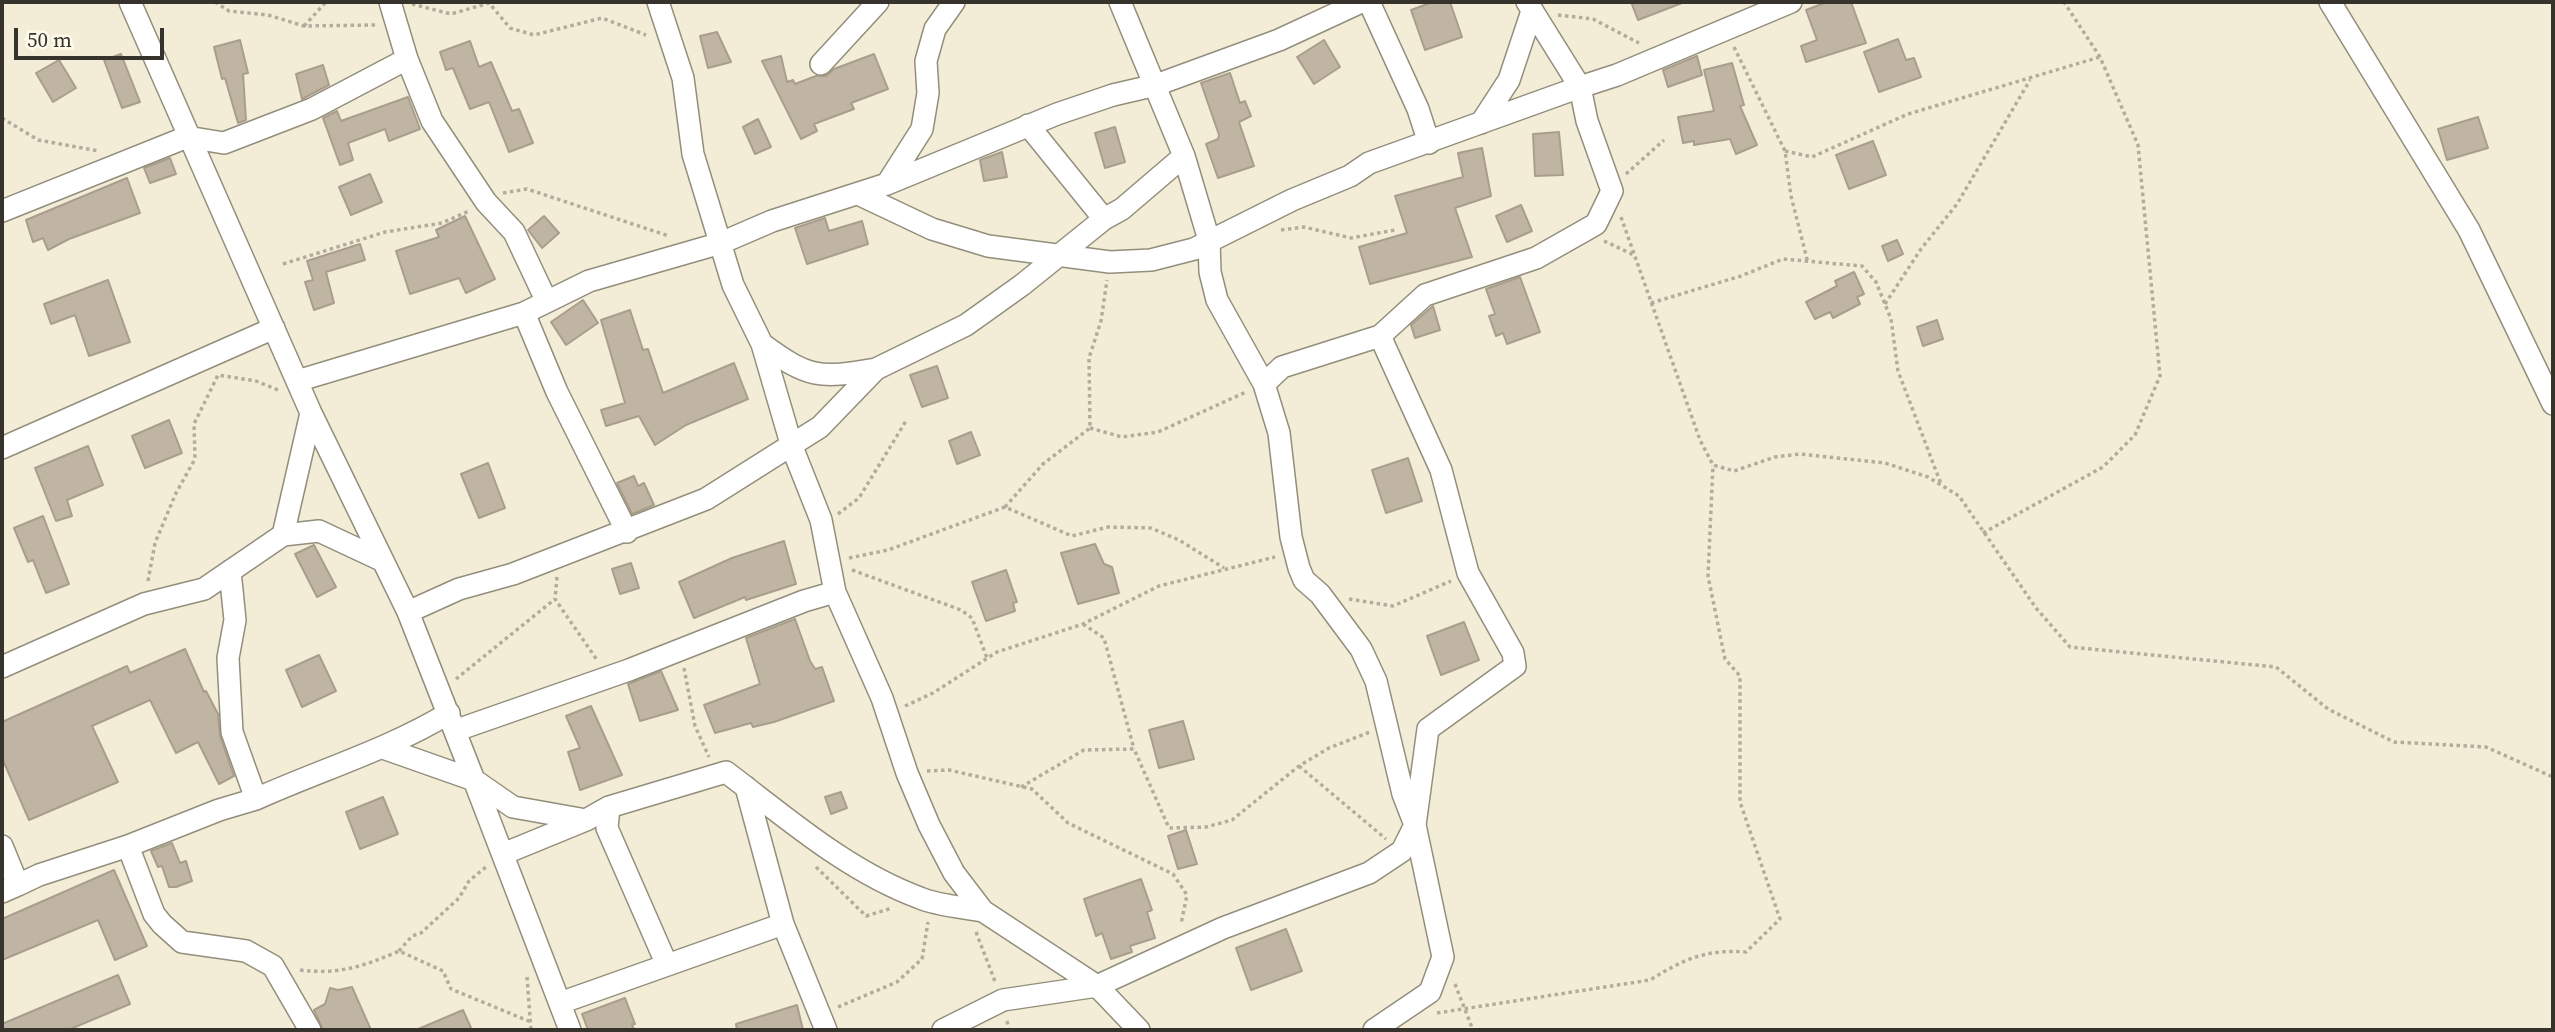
<!DOCTYPE html>
<style>
body{margin:0}
#map{position:relative;width:2555px;height:1032px;overflow:hidden;background:#f3edd8;font-family:"Source Serif 4",serif}
canvas{display:block}
.frame{position:absolute;inset:0;border:4px solid #35332b;pointer-events:none}
.scale{position:absolute;left:14px;top:28px;width:150px;height:32px;box-sizing:border-box;border:4px solid #35332b;border-top:0;padding-left:9px;font-size:21px;line-height:24px;white-space:nowrap;color:#35332b;-webkit-text-stroke:5px #fffbea;paint-order:stroke}
</style>
<div id="map">
<canvas width="2555" height="1032"></canvas>
<div class="frame"></div>
<div class="scale">50 m</div>
</div>
<script>
const ctx = document.querySelector('canvas').getContext('2d');
ctx.lineJoin = 'round';
function fillPath(path, color) {
  ctx.fillStyle = color;
  ctx.fill(path, 'evenodd');
}
function stroke(path, color, width, dash) {
  ctx.strokeStyle = color;
  ctx.lineWidth = width;
  ctx.lineCap = dash ? 'butt' : 'round';
  ctx.setLineDash(dash || []);
  ctx.stroke(path);
}
const building = new Path2D(`
 M 1433,2 L 1450,2 L 1462,37 L 1425,50 L 1411,10 Z
 M 1631,2 L 1682,2 L 1682,3 L 1638,20 Z
 M 1827,2 L 1851,2 L 1866,43 L 1806,62 L 1801,46 L 1817,40 L 1806,10 Z
 M 717,32 L 731,62 L 708,68 L 700,36 Z
 M 1898,39 L 1906,60 L 1914,58 L 1921,77 L 1879,92 L 1864,52 Z
 M 240,40 L 248,73 L 243,74 L 246,120 L 238,123 L 225,78 L 222,79 L 214,47 Z
 M 1324,40 L 1340,67 L 1314,84 L 1297,57 Z
 M 470,41 L 479,67 L 491,62 L 512,111 L 519,109 L 533,143 L 509,152 L 489,102 L 470,109 L 453,68 L 446,70 L 440,52 Z
 M 121,54 L 140,102 L 122,108 L 104,60 Z
 M 874,54 L 888,89 L 851,103 L 854,109 L 814,124 L 817,131 L 801,139 L 762,61 L 781,56 L 787,82 L 793,80 L 795,84 L 816,76 L 826,76 L 834,69 Z
 M 1697,56 L 1702,75 L 1668,87 L 1663,70 Z
 M 59,60 L 76,88 L 53,102 L 36,73 Z
 M 1732,63 L 1744,105 L 1740,106 L 1757,145 L 1736,154 L 1730,139 L 1694,145 L 1694,141 L 1683,143 L 1678,117 L 1714,111 L 1704,70 Z
 M 323,65 L 329,85 L 302,99 L 296,74 Z
 M 1230,73 L 1240,103 L 1245,101 L 1251,116 L 1239,122 L 1254,166 L 1218,178 L 1206,144 L 1218,139 L 1219,135 L 1201,83 Z
 M 408,97 L 420,129 L 389,141 L 385,129 L 348,143 L 353,160 L 340,165 L 323,118 L 337,111 L 341,121 Z
 M 2478,117 L 2488,148 L 2447,160 L 2438,129 Z
 M 758,119 L 771,147 L 755,154 L 743,127 Z
 M 1115,127 L 1125,162 L 1105,168 L 1095,133 Z
 M 1559,132 L 1563,175 L 1535,176 L 1533,134 Z
 M 1873,141 L 1886,175 L 1849,189 L 1836,155 Z
 M 1482,148 L 1491,196 L 1455,208 L 1472,257 L 1370,284 L 1359,247 L 1407,233 L 1395,196 L 1463,177 L 1458,153 Z
 M 1002,152 L 1007,177 L 984,181 L 980,160 Z
 M 170,158 L 176,174 L 150,183 L 144,168 Z
 M 370,174 L 382,202 L 351,215 L 339,187 Z
 M 127,178 L 140,213 L 69,239 L 48,250 L 43,238 L 33,242 L 26,220 Z
 M 1521,205 L 1532,231 L 1507,242 L 1496,216 Z
 M 465,216 L 495,279 L 466,293 L 459,278 L 410,294 L 396,251 L 439,237 L 436,230 Z
 M 544,216 L 559,233 L 542,248 L 528,230 Z
 M 825,218 L 829,231 L 862,221 L 868,244 L 807,264 L 795,228 Z
 M 1897,240 L 1903,254 L 1888,261 L 1882,246 Z
 M 360,244 L 365,260 L 326,272 L 334,303 L 314,310 L 305,282 L 313,280 L 307,261 Z
 M 1854,272 L 1864,294 L 1857,297 L 1860,304 L 1833,318 L 1830,312 L 1815,319 L 1806,302 L 1837,286 L 1835,281 Z
 M 1520,277 L 1540,332 L 1507,344 L 1503,333 L 1496,336 L 1489,316 L 1495,314 L 1486,289 Z
 M 108,280 L 130,342 L 89,356 L 75,315 L 51,324 L 44,304 Z
 M 583,300 L 598,323 L 566,345 L 551,322 Z
 M 1433,306 L 1440,330 L 1415,338 L 1411,325 Z
 M 630,310 L 643,350 L 648,349 L 663,393 L 734,363 L 748,399 L 686,425 L 655,445 L 639,416 L 606,426 L 601,410 L 625,403 L 601,320 Z
 M 1937,320 L 1943,339 L 1923,346 L 1917,327 Z
 M 937,366 L 948,398 L 922,407 L 910,375 Z
 M 169,420 L 182,453 L 145,468 L 132,436 Z
 M 971,432 L 980,455 L 957,464 L 949,441 Z
 M 88,446 L 103,485 L 67,500 L 72,516 L 56,521 L 35,468 Z
 M 1408,458 L 1422,501 L 1386,513 L 1372,470 Z
 M 488,463 L 505,508 L 479,518 L 461,474 Z
 M 634,476 L 638,486 L 644,483 L 654,505 L 632,514 L 617,483 Z
 M 43,516 L 69,584 L 46,593 L 33,560 L 28,562 L 14,528 Z
 M 784,541 L 796,584 L 746,600 L 745,597 L 694,618 L 679,582 L 732,558 Z
 M 1095,544 L 1104,564 L 1112,567 L 1119,593 L 1078,604 L 1061,553 Z
 M 314,545 L 336,587 L 317,597 L 295,554 Z
 M 631,563 L 639,588 L 620,594 L 612,569 Z
 M 1006,570 L 1017,602 L 1013,603 L 1015,611 L 986,621 L 972,582 Z
 M 795,619 L 810,661 L 815,669 L 822,667 L 834,701 L 774,722 L 753,727 L 751,723 L 715,733 L 704,705 L 760,684 L 746,638 Z
 M 1464,622 L 1479,660 L 1441,675 L 1427,636 Z
 M 185,649 L 204,692 L 206,691 L 218,714 L 220,736 L 234,776 L 219,784 L 198,742 L 176,753 L 150,700 L 92,726 L 118,782 L 29,820 L 2,758 L 2,722 L 127,666 L 130,673 Z
 M 319,655 L 336,691 L 302,707 L 286,670 Z
 M 661,671 L 678,710 L 640,721 L 628,684 Z
 M 591,706 L 622,775 L 580,790 L 568,752 L 580,748 L 566,716 Z
 M 1183,721 L 1194,759 L 1159,768 L 1149,730 Z
 M 841,792 L 847,808 L 831,814 L 825,797 Z
 M 383,797 L 398,834 L 360,849 L 346,812 Z
 M 1186,830 L 1197,864 L 1178,869 L 1168,836 Z
 M 172,843 L 180,863 L 186,861 L 192,881 L 176,887 L 169,887 L 162,866 L 158,867 L 151,851 Z
 M 114,870 L 147,946 L 115,960 L 98,920 L 2,960 L 2,919 Z
 M 1141,879 L 1152,910 L 1147,912 L 1155,938 L 1130,946 L 1132,952 L 1111,959 L 1102,933 L 1096,936 L 1084,899 Z
 M 1286,929 L 1302,971 L 1251,990 L 1236,948 Z
 M 118,975 L 130,1004 L 68,1030 L 2,1030 L 2,1024 Z
 M 352,987 L 371,1030 L 323,1030 L 314,1010 L 325,1004 L 330,988 L 338,990 Z
 M 625,998 L 635,1024 L 632,1024 L 634,1030 L 588,1030 L 582,1014 Z
 M 797,1005 L 803,1030 L 737,1030 L 736,1024 Z
 M 463,1010 L 472,1030 L 416,1030 Z`);
fillPath(building, '#c0b5a3');
stroke(building, '#a99e8c', 2);
const minor = new Path2D(`
 M 130,2 L 311,413 L 408,612 L 474,780 L 513,807 L 586,820
 M 390,2 L 407,59 L 432,121 L 486,202 L 514,232 L 546,300
 M 658,2 L 683,78 L 693,154 L 733,285 L 762,344 L 792,447 L 821,520 L 835,592 L 882,698 L 907,773 L 929,825 L 954,873 L 983,911 L 1097,986 L 1139,1030
 M 1120,2 L 1184,156
 M 1369,2 L 1418,109 L 1429,143
 M 2330,2 L 2469,230 L 2553,404
 M 821,64 L 878,2
 M 1481,123 L 1509,80 L 1532,11
 M 1028,125 L 1104,219
 M 887,184 L 922,129 L 928,93 L 926,61 L 935,29 L 954,2
 M 858,194 L 932,229 L 988,246 L 1110,262 L 1151,260 L 1194,249 L 1292,200 L 1350,176 L 1369,163 L 1580,87 L 1527,2
 M 2,211 L 187,137 L 224,143 L 312,109 L 407,59
 M 524,313 L 557,392 L 627,532
 M 762,344 C 808,378 819,379 876,369
 M 297,381 L 524,313 L 589,281 L 721,243 L 772,221 L 887,184 L 1057,114 L 1113,95 L 1156,85 L 1279,40 L 1361,2
 M 1264,384 L 1282,367 L 1380,336 L 1425,295 L 1536,258 L 1596,224 L 1612,191 L 1587,121 L 1580,87 L 1617,75 L 1791,2
 M 2,448 L 274,328
 M 283,535 L 311,413
 M 408,612 L 459,589 L 513,574 L 706,499 L 820,427 L 876,369 L 966,325 L 1022,285 L 1104,219 L 1122,209 L 1184,156 L 1209,240 L 1210,272 L 1217,300 L 1264,384 L 1279,433 L 1291,537 L 1299,568 L 1304,580 L 1320,594 L 1361,649 L 1376,681 L 1403,794 L 1415,825 L 1402,851 L 1369,873 L 1223,928 L 1097,986 L 1003,1000 L 943,1030
 M 2,667 L 144,604 L 204,589 L 283,535 L 319,531 L 381,560
 M 457,730 L 629,670 L 804,601 L 835,592
 M 383,748 L 474,780 L 570,1030
 M 746,787 L 783,924 L 826,1030
 M 256,799 C 320,770 388,750 449,713
 M 609,807 L 607,828 L 667,965
 M 2,846 L 18,885 L 2,892
 M 128,846 L 219,810 L 256,799 L 232,732 L 228,658 L 235,620 L 230,571
 M 503,854 L 586,820 L 609,807 L 726,772 C 787,818 847,871 920,898 C 939,906 963,907 983,911
 M 18,885 L 39,875 L 128,846 L 154,914 L 162,924 L 182,942 L 246,951 L 273,966 L 310,1030
 M 560,1003 L 783,924
 M 1374,1030 L 1430,992 L 1443,957 L 1415,825 L 1428,729 L 1515,666 L 1513,653 L 1468,573 L 1441,470 L 1380,336`);
stroke(minor, '#938e7b', 24);
stroke(new Path2D(`
 M 215,2 L 229,11 L 268,15 L 304,26 L 376,25
 M 412,4 L 451,14 L 489,3 L 510,28 L 534,35 L 602,18 L 646,35
 M 1558,15 L 1593,19 L 1639,43
 M 304,26 L 326,2
 M 1734,47 L 1785,151 L 1791,196 L 1808,263
 M 2,118 L 38,140 L 99,151
 M 1785,151 L 1812,157 L 1908,114 L 2100,57
 M 1626,174 L 1664,140
 M 503,193 L 527,189 L 669,236
 M 1621,217 L 1700,440 L 1713,465 L 1734,471 L 1775,457 L 1800,454 L 1885,463 L 1928,477 L 1959,496 L 2036,608 L 2070,647 L 2276,667 L 2328,709 L 2394,742 L 2486,747 L 2553,777
 M 1281,230 L 1304,227 L 1351,238 L 1395,230
 M 1604,241 L 1634,255
 M 283,264 L 385,232 L 442,223 L 469,211
 M 1651,303 L 1741,276 L 1783,259 L 1862,266 L 1876,282 L 1891,319 L 1898,371 L 1941,484
 M 1885,304 L 1921,249 L 1957,204 L 2030,80
 M 1090,428 L 1122,437 L 1158,432 L 1246,392
 M 1005,507 L 1043,464 L 1090,428 L 1089,358 L 1101,321 L 1107,280
 M 838,514 L 859,498 L 906,421
 M 1983,533 L 2103,467 L 2135,435 L 2160,376 L 2138,145 L 2100,57 L 2064,2
 M 849,558 L 888,550 L 1005,507 L 1072,536 L 1108,527 L 1151,528 L 1179,540 L 1224,568
 M 852,570 L 961,610 L 972,618 L 987,658
 M 557,577 L 555,599 L 597,660
 M 148,581 L 155,543 L 176,493 L 195,459 L 194,424 L 218,375 L 256,381 L 278,390
 M 1349,599 L 1393,606 L 1451,581
 M 1083,624 L 1104,638 L 1134,749
 M 684,668 L 695,726 L 709,757
 M 456,679 L 555,599
 M 905,706 L 933,693 L 997,652 L 1083,624 L 1159,586 L 1275,557
 M 1299,766 L 1386,839
 M 927,771 L 949,770 L 1032,789 L 1068,823 L 1173,874 L 1187,895 L 1181,924
 M 1021,787 L 1084,750 L 1134,749 L 1169,828 L 1206,827 L 1232,820 L 1299,766 L 1329,748 L 1370,732
 M 816,867 L 866,916 L 892,908
 M 976,932 L 996,984
 M 399,951 L 412,936 L 421,933 L 459,898 L 469,881 L 487,866
 M 300,970 C 338,975 365,966 399,951 L 443,971 L 451,989 L 531,1022
 M 527,977 L 531,1030
 M 1455,984 L 1473,1030
 M 838,1007 L 897,982 L 922,959 L 928,922
 M 1437,1013 L 1650,980 C 1684,959 1706,949 1746,952 L 1780,919 L 1740,802 L 1740,676 L 1725,659 L 1708,576 L 1713,465
 M 1007,1021 L 1009,1030`), '#b1ad9c', 3.5, [3.5, 3.5]);
stroke(minor, '#fff', 21);
</script>
